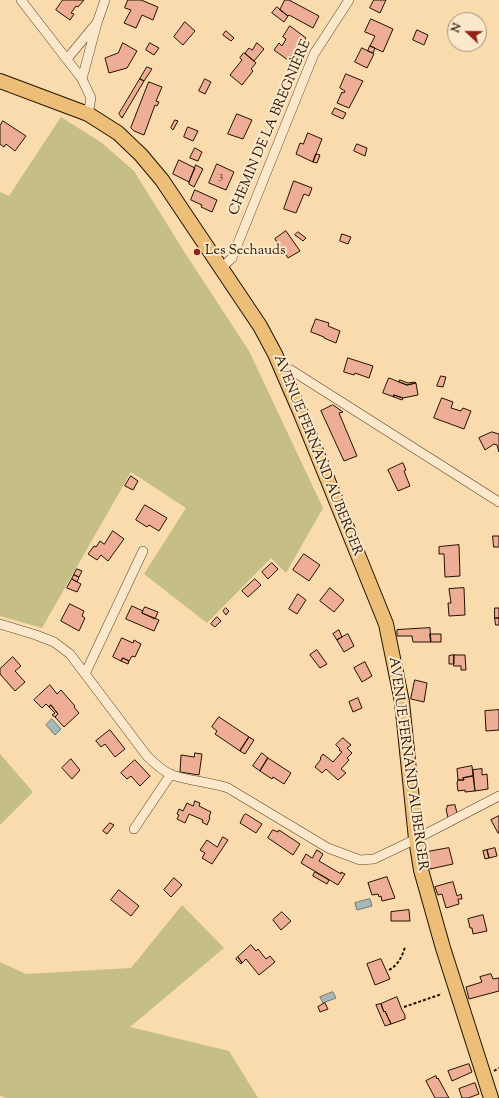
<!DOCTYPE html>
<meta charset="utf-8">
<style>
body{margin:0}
#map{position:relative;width:499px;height:1098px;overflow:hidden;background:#f9dbae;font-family:"Sorts Mill Goudy",serif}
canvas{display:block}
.north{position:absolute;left:447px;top:12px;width:40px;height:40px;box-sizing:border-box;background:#fbe8ca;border:1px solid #a4927a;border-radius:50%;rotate:292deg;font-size:11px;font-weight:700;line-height:16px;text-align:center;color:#221202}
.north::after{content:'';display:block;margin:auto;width:14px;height:18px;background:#8f2418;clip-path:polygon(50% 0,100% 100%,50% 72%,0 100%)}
</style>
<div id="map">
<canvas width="499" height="1098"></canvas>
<div class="north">N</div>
</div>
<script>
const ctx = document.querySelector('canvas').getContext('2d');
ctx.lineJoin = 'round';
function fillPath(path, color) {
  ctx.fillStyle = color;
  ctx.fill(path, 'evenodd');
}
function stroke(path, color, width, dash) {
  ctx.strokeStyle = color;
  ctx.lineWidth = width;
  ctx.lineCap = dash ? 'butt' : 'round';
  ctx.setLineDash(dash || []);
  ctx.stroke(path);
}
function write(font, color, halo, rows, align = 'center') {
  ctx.font = font + ' "Sorts Mill Goudy",serif';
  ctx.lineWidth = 4;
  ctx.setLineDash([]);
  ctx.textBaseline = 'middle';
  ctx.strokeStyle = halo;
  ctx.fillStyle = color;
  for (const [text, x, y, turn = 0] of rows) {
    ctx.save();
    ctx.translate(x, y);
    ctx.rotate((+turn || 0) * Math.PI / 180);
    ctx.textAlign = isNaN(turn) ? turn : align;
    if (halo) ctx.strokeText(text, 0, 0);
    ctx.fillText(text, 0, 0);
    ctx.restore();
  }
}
fillPath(new Path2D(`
 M 61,117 L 102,143 L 134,171 L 185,253 L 249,351 L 323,508 L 286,573 L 271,558 L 207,623 L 144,574 L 186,508 L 131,472 L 42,628 L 0,616 L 0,192 L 9,196 Z
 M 0,754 L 33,792 L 0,825 Z
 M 182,905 L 224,948 L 130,1027 L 229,1051 L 258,1098 L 7,1098 L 0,1096 L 0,962 L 26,974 L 131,968 Z`), '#c5be85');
const water = new Path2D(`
 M 52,719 L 61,729 L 55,735 L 46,725 Z
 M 370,899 L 372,906 L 357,910 L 355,903 Z
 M 333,992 L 336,998 L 323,1003 L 320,997 Z`);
fillPath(water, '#a4b8b7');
stroke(water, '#70766f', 1);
const building = new Path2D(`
 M 63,0 L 84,0 L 78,7 L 76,6 L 71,13 L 74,14 L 70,20 L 56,10 Z
 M 128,0 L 141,0 L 158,7 L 153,20 L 142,15 L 136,28 L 124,23 L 131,10 L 125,8 Z
 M 285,0 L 289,0 L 319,16 L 313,28 L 289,15 L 288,16 L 280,10 Z
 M 374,0 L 386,0 L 380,13 L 370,8 Z
 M 277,7 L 288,16 L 284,22 L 272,13 Z
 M 371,19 L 393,29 L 383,52 L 370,46 L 375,36 L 365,32 Z
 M 185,22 L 195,31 L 183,45 L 174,37 Z
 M 290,26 L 306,38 L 295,55 L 293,54 L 288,60 L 274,50 L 279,43 L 282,46 L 286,39 L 283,37 Z
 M 417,30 L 428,35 L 424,45 L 413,40 Z
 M 226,31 L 234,38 L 231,41 L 223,35 Z
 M 123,43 L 137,51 L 127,68 L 109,73 L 105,58 L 118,53 Z
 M 150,43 L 159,48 L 154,55 L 146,50 Z
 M 257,43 L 264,49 L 254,61 L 245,53 L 249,48 L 252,50 Z
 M 370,46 L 375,48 L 373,53 L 368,51 Z
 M 362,48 L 374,54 L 367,68 L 355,62 Z
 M 244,53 L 256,63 L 251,69 L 253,71 L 242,85 L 230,75 L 242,60 L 240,58 Z
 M 147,67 L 152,69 L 144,81 L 140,79 Z
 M 346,74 L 363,81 L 349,108 L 337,103 L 342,92 L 344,93 L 345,91 L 340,88 Z
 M 140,79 L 144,81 L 122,118 L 119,114 Z
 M 205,79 L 211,82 L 205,94 L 199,91 Z
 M 149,82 L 162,87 L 156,101 L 159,102 L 157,106 L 155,105 L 144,135 L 134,131 L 131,128 Z
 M 335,108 L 346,113 L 343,119 L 332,114 Z
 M 237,114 L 252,120 L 243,139 L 228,134 Z
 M 175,120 L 178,121 L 173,130 L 171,128 Z
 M 3,121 L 26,136 L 15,151 L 6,144 L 4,147 L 0,144 L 0,126 Z
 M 188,127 L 198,131 L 193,141 L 184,137 Z
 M 308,133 L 322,139 L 313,162 L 296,154 L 300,143 L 303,144 Z
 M 357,144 L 367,148 L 365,156 L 354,151 Z
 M 195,148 L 202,152 L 198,161 L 190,158 Z
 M 316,154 L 320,155 L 317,163 L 313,162 Z
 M 179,160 L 195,168 L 189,182 L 173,174 Z
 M 217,164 L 234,172 L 226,190 L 209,183 Z
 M 196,165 L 203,169 L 194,187 L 189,184 L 189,182 Z
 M 294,181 L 312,188 L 309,196 L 304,194 L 296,213 L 284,209 Z
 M 195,190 L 217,200 L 212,212 L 201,207 L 202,205 L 191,200 Z
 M 286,231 L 300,251 L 288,258 L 275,239 Z
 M 298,232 L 306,238 L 303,241 L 295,235 Z
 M 342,234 L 351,237 L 348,244 L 340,241 Z
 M 316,319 L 329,323 L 328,326 L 340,331 L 336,343 L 324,338 L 324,337 L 311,332 Z
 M 348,358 L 373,366 L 369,378 L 355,373 L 354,375 L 344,372 Z
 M 441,376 L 446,377 L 443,387 L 437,386 Z
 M 389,378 L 407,385 L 416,383 L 418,395 L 403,398 L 394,395 L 394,397 L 383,393 Z
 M 400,380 L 408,383 L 415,382 L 416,383 L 407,385 L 399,382 Z
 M 394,395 L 403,398 L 402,400 L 394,397 Z
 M 442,398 L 453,402 L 451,408 L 461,411 L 463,408 L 471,411 L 464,429 L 434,418 Z
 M 333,405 L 343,412 L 339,413 L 357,456 L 344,461 L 321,411 Z
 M 492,432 L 499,434 L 499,452 L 497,445 L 494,444 L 485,450 L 479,438 Z
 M 403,463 L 406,470 L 404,471 L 410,486 L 398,491 L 388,470 Z
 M 131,476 L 138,481 L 133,490 L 125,486 Z
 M 145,505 L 167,518 L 159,531 L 149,525 L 147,527 L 136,520 Z
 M 113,531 L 124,539 L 108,561 L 101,555 L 97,560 L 88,554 L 94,546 L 96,547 L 100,541 L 104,544 Z
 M 493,536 L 499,536 L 499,547 L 494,547 Z
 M 459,545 L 460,576 L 445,577 L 444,554 L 439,554 L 439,547 Z
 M 304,554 L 320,565 L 309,581 L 293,570 Z
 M 272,563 L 278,569 L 268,579 L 262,572 Z
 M 77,569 L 82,571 L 79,577 L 74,575 Z
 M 74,575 L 79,577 L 77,582 L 72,579 Z
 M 72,579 L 81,584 L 77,592 L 67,588 Z
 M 255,579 L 261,585 L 248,597 L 242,591 Z
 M 330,588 L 344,600 L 334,612 L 320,601 Z
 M 464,588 L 465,615 L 449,616 L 448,603 L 451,603 L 449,589 Z
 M 298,594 L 306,600 L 297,614 L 289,609 Z
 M 70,604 L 84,611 L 82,616 L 85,618 L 79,631 L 61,621 Z
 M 132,606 L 143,611 L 142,613 L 159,620 L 154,631 L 126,619 Z
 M 145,607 L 158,612 L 155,619 L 142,613 Z
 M 226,608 L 229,611 L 226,615 L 223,611 Z
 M 495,608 L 499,608 L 499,618 L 495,618 Z
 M 217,617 L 221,621 L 215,627 L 211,624 Z
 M 495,618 L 499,618 L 499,625 L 496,625 Z
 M 430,628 L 431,642 L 413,642 L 412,636 L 397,636 L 397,630 Z
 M 339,630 L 342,637 L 337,640 L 333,634 Z
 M 348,634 L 354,646 L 344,652 L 337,640 Z
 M 430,634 L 441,634 L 441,642 L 431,642 Z
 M 122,638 L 133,643 L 134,640 L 141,644 L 135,657 L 132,656 L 129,661 L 123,658 L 121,661 L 113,657 Z
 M 317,650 L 327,664 L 320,668 L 310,655 Z
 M 454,655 L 454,664 L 449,664 L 449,656 Z
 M 454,655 L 465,655 L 466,670 L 461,670 L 461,666 L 454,666 Z
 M 13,657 L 21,666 L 15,671 L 25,682 L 15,691 L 0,674 L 0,669 Z
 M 123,658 L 129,661 L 128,664 L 121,661 Z
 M 365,662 L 372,676 L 362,682 L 354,668 Z
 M 415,680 L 427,683 L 424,702 L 411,699 Z
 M 50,685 L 57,694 L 61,690 L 75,706 L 74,707 L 79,713 L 64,727 L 55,717 L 58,714 L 51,705 L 49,707 L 46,704 L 42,708 L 34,700 Z
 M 358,698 L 362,708 L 353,712 L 349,702 Z
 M 51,705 L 58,714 L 55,717 L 52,715 L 55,713 L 49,707 Z
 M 499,710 L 499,730 L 486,731 L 485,711 Z
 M 219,717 L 249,737 L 240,751 L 215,734 L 217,731 L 212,727 Z
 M 110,730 L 125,749 L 115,757 L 105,744 L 101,747 L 96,741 Z
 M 249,737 L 254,740 L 245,754 L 240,751 Z
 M 343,738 L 351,745 L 347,748 L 352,753 L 347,758 L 349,760 L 341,769 L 346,773 L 338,780 L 326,769 L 322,773 L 315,767 L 321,759 L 320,758 L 323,754 L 333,762 L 342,752 L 339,750 L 340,749 L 336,745 Z
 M 195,753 L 202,754 L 199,775 L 180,772 L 181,755 L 194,757 Z
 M 262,753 L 268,758 L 260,771 L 253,766 Z
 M 268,758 L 291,773 L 284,784 L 273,777 L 272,779 L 260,771 Z
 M 71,759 L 80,770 L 72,779 L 62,768 Z
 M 135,760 L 150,776 L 140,786 L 131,776 L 127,779 L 121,773 Z
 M 472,766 L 473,776 L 463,778 L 464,780 L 458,780 L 457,769 Z
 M 482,769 L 482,775 L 487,774 L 488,789 L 475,791 L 473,770 Z
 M 473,776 L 475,791 L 465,792 L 465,790 L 458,791 L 457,783 L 458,780 L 464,780 L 463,778 Z
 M 195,801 L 200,803 L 199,806 L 211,812 L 209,817 L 210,818 L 207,825 L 202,822 L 203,820 L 189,814 L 185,823 L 177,819 L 179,815 L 177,814 L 179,809 L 183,811 L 187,803 L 193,806 Z
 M 455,805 L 457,813 L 448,818 L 446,809 L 447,808 L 447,806 Z
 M 246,814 L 262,824 L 256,833 L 240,823 L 244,815 Z
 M 499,816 L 499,833 L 498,833 L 491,820 Z
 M 110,823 L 114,825 L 107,834 L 103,831 Z
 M 273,830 L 278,832 L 279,830 L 300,844 L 293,855 L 268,838 Z
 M 223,837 L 228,840 L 212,864 L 202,858 L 205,853 L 200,850 L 207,840 L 217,847 Z
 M 449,848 L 453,864 L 430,869 L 427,852 Z
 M 495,848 L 497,856 L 489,858 L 487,850 Z
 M 317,850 L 323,854 L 319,861 L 341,874 L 341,872 L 345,874 L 338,885 L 301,863 L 306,854 L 312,858 Z
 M 487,850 L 489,858 L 485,859 L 483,851 Z
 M 315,872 L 329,880 L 327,884 L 313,876 Z
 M 387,877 L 395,898 L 382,901 L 381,896 L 379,897 L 378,894 L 372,895 L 368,883 Z
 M 174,878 L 182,885 L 171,897 L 164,890 Z
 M 453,882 L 457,896 L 461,894 L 462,899 L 458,899 L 459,904 L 446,908 L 442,894 L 438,895 L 435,887 Z
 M 119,890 L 139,906 L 131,916 L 111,900 Z
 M 409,910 L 410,921 L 391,921 L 391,912 Z
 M 282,912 L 291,921 L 281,930 L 273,920 Z
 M 483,915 L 487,931 L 473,934 L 472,928 L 470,928 L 468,919 Z
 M 251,945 L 256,951 L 258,949 L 266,959 L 270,956 L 275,962 L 259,975 L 246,959 L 242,963 L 238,957 Z
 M 238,957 L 242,963 L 241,964 L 236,959 Z
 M 381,959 L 390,979 L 375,985 L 367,964 Z
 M 491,974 L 493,979 L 499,978 L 499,991 L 469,999 L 466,987 L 482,982 L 480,977 Z
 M 397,997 L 402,1010 L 405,1015 L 405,1019 L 391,1024 L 385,1011 L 384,1012 L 381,1004 Z
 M 325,1003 L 328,1009 L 320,1012 L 318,1007 Z
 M 381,1004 L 384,1012 L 385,1011 L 391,1024 L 385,1026 L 376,1005 Z
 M 469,1064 L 472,1072 L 452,1081 L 448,1071 Z
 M 436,1076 L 437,1079 L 438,1078 L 449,1098 L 435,1098 L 426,1081 Z
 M 475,1083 L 479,1094 L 468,1098 L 462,1098 L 459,1089 Z`);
fillPath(building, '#eead95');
stroke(building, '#221202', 1);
const street = new Path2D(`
 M 21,0 L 82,79 L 91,98 L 88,114
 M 67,59 L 95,25
 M 82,79 L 97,23 L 105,0
 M 221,268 L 232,258 L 314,54 L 349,0
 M 282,368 L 291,370 L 499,502
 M 0,624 L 36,635 L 54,642 L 70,654 L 147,756 C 154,763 162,771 172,775 C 190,781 210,782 228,788 L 328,848 L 360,860 L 374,859 L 416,839 L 499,796
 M 85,674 L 143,551
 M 134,829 L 171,774`);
const primary = new Path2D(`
 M 0,81 L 88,114 L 118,133 L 141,155 L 162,180 L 260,326 L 275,354 L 301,414 L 386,624 L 402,702 L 416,839 L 421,870 L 443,948 L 491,1098`);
stroke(street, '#58442d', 10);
stroke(primary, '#221202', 16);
stroke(new Path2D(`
 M 389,970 C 398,965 402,957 405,947
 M 404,1007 L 439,995 L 440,992
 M 494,1071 L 499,1068`), '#221202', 2, [3, 2]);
stroke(street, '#fbe8ca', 9);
stroke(primary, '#ecbe77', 14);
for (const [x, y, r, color] of [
 [197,252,4,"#8f2418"]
]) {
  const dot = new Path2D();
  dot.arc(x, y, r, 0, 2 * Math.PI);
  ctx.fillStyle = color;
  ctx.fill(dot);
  stroke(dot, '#fbe8ca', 1.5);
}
write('12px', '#553927', null, [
 ["3",221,177]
]);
write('14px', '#221202', '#fbe8ca', [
 ["CHEMIN DE LA BREGNIÈRE",271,128,-67],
 ["AVENUE FERNAND AUBERGER",317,456,68],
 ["AVENUE FERNAND AUBERGER",407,764,82]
]);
write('14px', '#221202', '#fbe8ca', [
 ["Les Sechauds",205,252]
], 'left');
</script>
